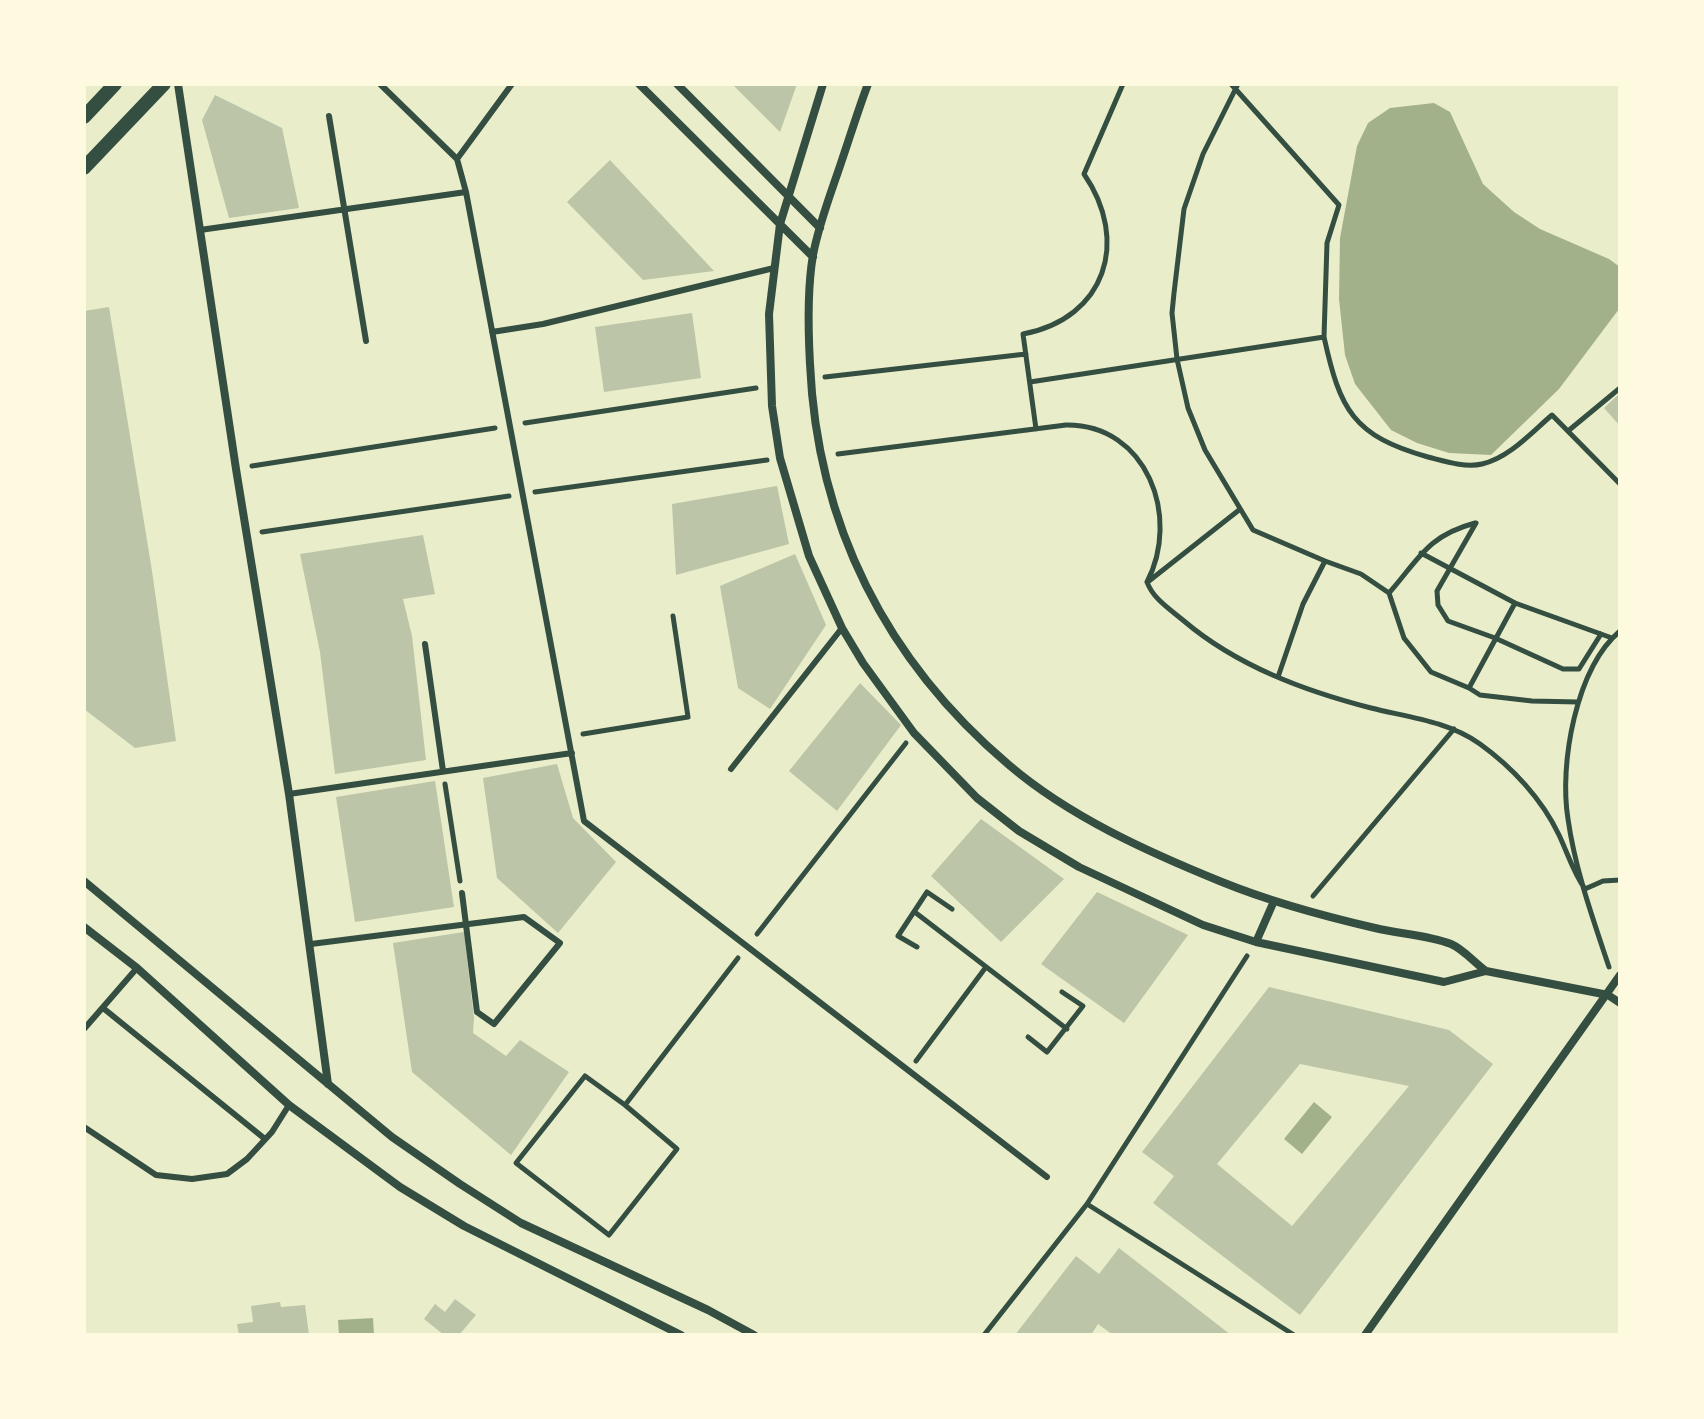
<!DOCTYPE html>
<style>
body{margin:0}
#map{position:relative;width:1704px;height:1419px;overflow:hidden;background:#e9edc9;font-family:Poppins,sans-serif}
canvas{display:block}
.frame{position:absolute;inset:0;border:86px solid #fefae0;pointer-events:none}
</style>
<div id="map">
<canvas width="1704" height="1419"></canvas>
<div class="frame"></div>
</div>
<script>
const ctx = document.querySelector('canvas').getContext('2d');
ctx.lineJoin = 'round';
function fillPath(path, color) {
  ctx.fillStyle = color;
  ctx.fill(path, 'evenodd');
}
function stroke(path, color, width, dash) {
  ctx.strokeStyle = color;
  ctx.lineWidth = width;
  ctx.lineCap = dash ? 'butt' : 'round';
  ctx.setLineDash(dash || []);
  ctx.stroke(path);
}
fillPath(new Path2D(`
 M 1434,103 L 1450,112 L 1483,184 L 1514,212 L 1540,229 L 1609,259 L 1620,267 L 1620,308 L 1616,313 L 1559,389 L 1491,455 L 1449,453 L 1417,443 L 1391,430 L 1355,384 L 1345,355 L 1339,299 L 1340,238 L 1357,146 L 1368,123 L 1390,108 Z
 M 1314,1102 L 1332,1117 L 1302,1154 L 1284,1139 Z
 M 373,1318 L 374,1335 L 339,1335 L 338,1320 Z`), '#a3b18a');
fillPath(new Path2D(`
 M 732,84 L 797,84 L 780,132 Z
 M 215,95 L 282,128 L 299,208 L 229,218 L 202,120 Z
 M 610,160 L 714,271 L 643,280 L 567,202 Z
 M 109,307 L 152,571 L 176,741 L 135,748 L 84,709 L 84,311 Z
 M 692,313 L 701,378 L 604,392 L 595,327 Z
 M 1620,393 L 1620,426 L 1604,408 Z
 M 777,486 L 789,544 L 676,575 L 672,504 Z
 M 423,535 L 435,594 L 403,599 L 412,636 L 426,760 L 335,774 L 320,652 L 300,554 Z
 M 795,554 L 826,625 L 770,709 L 738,688 L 720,586 Z
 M 860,683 L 901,725 L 837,811 L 789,771 Z
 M 557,764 L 573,818 L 616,862 L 558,933 L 497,878 L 483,778 Z
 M 435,781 L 454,907 L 355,922 L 336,797 Z
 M 981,819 L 1064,879 L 1001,942 L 931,876 Z
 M 1097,892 L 1188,935 L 1124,1023 L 1041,964 Z
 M 464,932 L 474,1018 L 473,1033 L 506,1056 L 520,1040 L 569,1072 L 511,1155 L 412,1072 L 393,943 Z
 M 1269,987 L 1449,1030 L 1493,1064 L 1300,1315 L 1153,1203 L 1174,1176 L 1142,1152 ZM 1300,1064 L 1409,1086 L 1292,1226 L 1217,1164 Z
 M 1119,1248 L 1231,1335 L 1113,1335 L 1098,1324 L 1091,1335 L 1015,1335 L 1076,1256 L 1099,1274 Z
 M 455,1299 L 476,1315 L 459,1335 L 444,1335 L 424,1319 L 435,1304 L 445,1312 Z
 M 280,1302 L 281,1307 L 305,1305 L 309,1335 L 239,1335 L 237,1324 L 253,1322 L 251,1306 Z`), '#bcc5a7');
stroke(new Path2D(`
 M 1231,84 L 1339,205 L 1327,243 L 1324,337
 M 1238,84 L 1203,154 L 1184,209 L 1174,293 L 1172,313 L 1177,359 L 1188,408 L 1205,450 L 1253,530 L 1325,561 L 1361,574 L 1389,593 L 1404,638 L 1431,672 L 1469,688 L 1480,695 L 1532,701 L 1578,702
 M 825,377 L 1026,354
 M 1030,382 L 1324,337 C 1340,410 1353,436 1428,457 C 1444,461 1465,468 1482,464 C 1509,458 1532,432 1552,415 L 1620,484
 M 525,423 L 756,388
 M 1036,429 L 1023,334 C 1106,318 1130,241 1084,174 L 1123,84
 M 1568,431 L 1620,388
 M 838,454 L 1066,425 C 1147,424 1181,517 1147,582
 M 252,466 L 495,428
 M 535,492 L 767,460
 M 1476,523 L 1437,591 L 1438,605 L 1448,621 L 1495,638 L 1563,669 L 1579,669 L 1601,634
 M 262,532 L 509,496
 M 1421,553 L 1515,603 L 1612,638
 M 1149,581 L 1239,510
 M 1147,582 C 1153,599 1171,610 1184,621 C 1237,666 1305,691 1371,708 C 1407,717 1448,721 1480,744 C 1512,767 1542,799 1559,835 C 1568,854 1573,872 1585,889 L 1603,881 L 1620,880
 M 1389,593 C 1419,559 1427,536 1475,523
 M 1278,677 L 1303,604 L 1325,561
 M 1469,688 L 1515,603
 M 583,734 L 688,717 L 673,616
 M 445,784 L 460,881
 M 1313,896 L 1454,729
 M 916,913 L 1067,1029
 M 757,934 L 906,743
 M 917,947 L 898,936 L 927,892 L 952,909
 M 1609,967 C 1593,919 1575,869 1568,819 C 1559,764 1576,668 1620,631
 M 1028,1037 L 1047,1052 L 1083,1006 L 1062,992
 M 916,1061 L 986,967
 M 585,1076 L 625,1105 L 677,1149 L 609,1235 L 516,1163 Z
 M 625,1105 L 738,958
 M 1087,1204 L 1294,1335
 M 984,1335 L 1087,1204 L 1247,956`), '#344e41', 5);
stroke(new Path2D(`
 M 380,84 L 457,159 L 466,192 L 584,821 L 1047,1177
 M 329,116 L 366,341
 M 457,159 L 512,84
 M 200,230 L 466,192
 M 492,332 L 543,324 L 774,268
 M 425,644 L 443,771
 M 731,769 L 842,628
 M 289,794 L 572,753
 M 311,944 L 524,917 L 560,943 L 494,1024 L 477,1012 L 462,893
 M 103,1008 L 265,1139
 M 84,1029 L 137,968
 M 84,1127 L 156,1175 L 192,1179 L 227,1174 L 247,1159 L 272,1132 L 289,1105`), '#344e41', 6);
stroke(new Path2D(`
 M 178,84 L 236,469 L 289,794 L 328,1084
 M 639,84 L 813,257
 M 677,84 L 820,228
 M 823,84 L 780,224 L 769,314 L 772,406 L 780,458 L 809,556 L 842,628 L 863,663 L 914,733 L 977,798 L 1019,831 L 1079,867 L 1203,925 L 1256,942 L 1444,982 L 1486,971 L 1608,995 L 1620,1003
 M 868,84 C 858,110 850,137 841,163 C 831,193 819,223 813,255 C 807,290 808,328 810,364 C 817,524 886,661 1009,765 C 1070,817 1148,852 1222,882 C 1271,902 1323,916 1375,928 C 1399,934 1427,935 1451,944 C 1463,949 1475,963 1486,971
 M 84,881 L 392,1137 L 460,1184 L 521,1223 L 708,1310 L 754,1335
 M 84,927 L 137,968 L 289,1105 L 400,1187 L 464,1226 L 681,1335
 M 1256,942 L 1274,901
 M 1365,1335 L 1620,975`), '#344e41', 8);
stroke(new Path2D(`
 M 84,117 L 115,84
 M 84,168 L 164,84`), '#344e41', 14);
</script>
